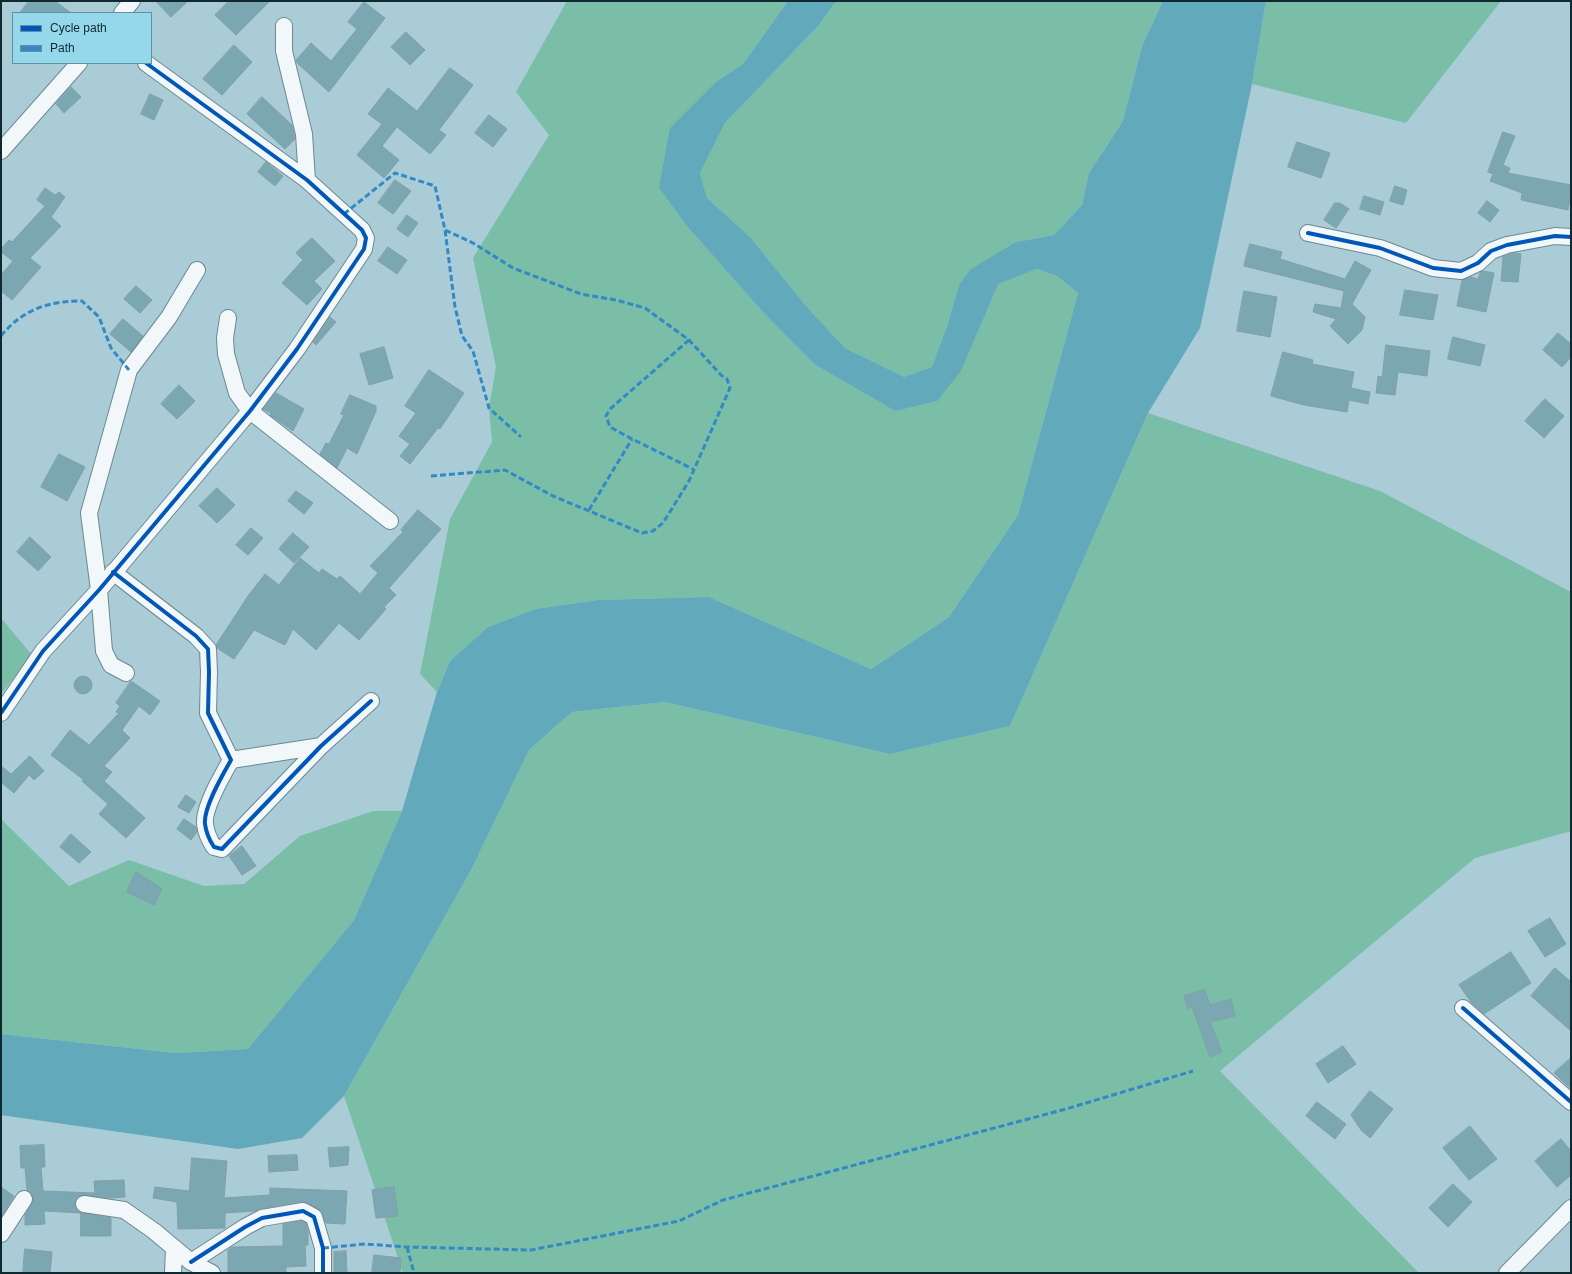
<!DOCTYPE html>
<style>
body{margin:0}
#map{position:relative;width:1572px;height:1274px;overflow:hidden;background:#a9ccd7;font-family:Helvetica,sans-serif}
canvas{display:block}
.frame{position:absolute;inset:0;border:2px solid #0e2930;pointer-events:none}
.legend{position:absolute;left:12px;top:12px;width:140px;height:52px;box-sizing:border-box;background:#95d7eb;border:1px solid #5f91a0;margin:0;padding:5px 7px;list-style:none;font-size:12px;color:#0e2930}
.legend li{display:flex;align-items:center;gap:8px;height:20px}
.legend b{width:20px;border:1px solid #5f91a0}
</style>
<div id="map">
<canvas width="1572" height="1274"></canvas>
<div class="frame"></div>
<ul class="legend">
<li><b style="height:5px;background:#0057b8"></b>Cycle path</li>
<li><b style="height:5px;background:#3389c4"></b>Path</li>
</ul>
</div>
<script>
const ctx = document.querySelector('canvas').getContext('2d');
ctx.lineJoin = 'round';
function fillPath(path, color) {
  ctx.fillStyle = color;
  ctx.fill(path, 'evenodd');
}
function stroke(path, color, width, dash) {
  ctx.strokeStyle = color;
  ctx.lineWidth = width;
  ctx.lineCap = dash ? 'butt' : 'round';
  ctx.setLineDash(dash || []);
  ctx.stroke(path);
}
fillPath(new Path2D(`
 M 567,1 L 788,1 L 743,64 L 717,81 L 659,188 L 686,225 L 762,311 L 814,364 L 895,411 L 961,371 L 997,284 L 1037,269 L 1057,276 L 1078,293 L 1018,515 L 949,617 L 871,669 L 709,597 L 598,600 L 535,609 L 488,627 L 450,661 L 437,692 L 420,674 L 450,519 L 492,442 L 489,408 L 496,367 L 473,258 L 549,135 L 516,92 Z
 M 836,1 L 1163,1 L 1142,46 L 1123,121 L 1089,173 L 1082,205 L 1054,235 L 1016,242 L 959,285 L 947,326 L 932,367 L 904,377 L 845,348 L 806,306 L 750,237 L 707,198 L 700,173 L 725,123 L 819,25 Z
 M 1266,1 L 1501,1 L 1406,123 L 1252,84 Z
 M 1148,413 L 1380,491 L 1571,592 L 1571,831 L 1475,858 L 1220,1071 L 1419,1273 L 403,1273 L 344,1096 L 471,870 L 529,750 L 572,712 L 665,702 L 890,754 L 1010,726 Z
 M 1,618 L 32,655 L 1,694 Z
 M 373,811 L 402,811 L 354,920 L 248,1049 L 175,1053 L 1,1034 L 1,819 L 69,886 L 129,860 L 204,886 L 244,884 L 300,836 Z`), '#7abea8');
fillPath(new Path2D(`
 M 788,1 L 836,1 L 819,25 L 725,123 L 700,173 L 707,198 L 750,237 L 806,306 L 845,348 L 904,377 L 932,367 L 947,326 L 959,285 L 971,269 L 1016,242 L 1054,235 L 1082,205 L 1089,173 L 1123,121 L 1142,46 L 1163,1 L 1266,1 L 1252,84 L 1200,328 L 1148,413 L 1010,726 L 890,754 L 665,702 L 572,712 L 529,750 L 471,870 L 344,1096 L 302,1138 L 238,1149 L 1,1115 L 1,1034 L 175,1053 L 248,1049 L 354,920 L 402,811 L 437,692 L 450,661 L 488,627 L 535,609 L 598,600 L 709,597 L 871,669 L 949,617 L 1018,515 L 1078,293 L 1057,276 L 1037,269 L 998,284 L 961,371 L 937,401 L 895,411 L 814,364 L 762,311 L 686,225 L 659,188 L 670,128 L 717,81 L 743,64 Z`), '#62a9bc');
const building = new Path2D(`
 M 29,1 L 55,1 L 71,13 L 20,13 Z
 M 156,1 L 188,1 L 171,17 Z
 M 229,1 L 270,1 L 236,35 L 215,15 Z
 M 364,2 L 385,18 L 329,92 L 297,63 L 296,60 L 311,43 L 331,61 L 357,29 L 348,22 Z
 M 406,32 L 425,50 L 410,65 L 391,47 Z
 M 234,45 L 252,62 L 222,95 L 203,79 Z
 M 450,68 L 473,85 L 439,130 L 446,135 L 430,154 L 397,127 L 382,146 L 399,160 L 384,178 L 357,155 L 382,124 L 368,114 L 388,88 L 417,111 Z
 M 71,87 L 81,97 L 64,113 L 56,104 Z
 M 150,94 L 163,100 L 154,120 L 141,114 Z
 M 262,97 L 292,125 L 295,139 L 285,149 L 247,114 Z
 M 489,115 L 507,129 L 493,147 L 475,133 Z
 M 1503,132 L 1515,136 L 1503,165 L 1510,168 L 1508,173 L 1571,185 L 1571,195 L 1568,210 L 1521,200 L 1522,193 L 1490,181 L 1493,174 L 1488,172 Z
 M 1297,142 L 1330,153 L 1321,178 L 1288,167 Z
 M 266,162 L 283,176 L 275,186 L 258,172 Z
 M 395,180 L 411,191 L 393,214 L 378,203 Z
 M 1395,186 L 1407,190 L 1403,205 L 1390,201 Z
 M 45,188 L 55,195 L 59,192 L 65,197 L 51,217 L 61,226 L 30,258 L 41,267 L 12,300 L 1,291 L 1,275 L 13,261 L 1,252 L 1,249 L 9,240 L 12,242 L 45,206 L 37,200 Z
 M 1364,196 L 1384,202 L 1380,215 L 1360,209 Z
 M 1487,201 L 1499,210 L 1490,222 L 1478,213 Z
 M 1335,203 L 1340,203 L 1349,209 L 1336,228 L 1324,220 Z
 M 407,215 L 418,223 L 408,237 L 397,229 Z
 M 312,238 L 335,261 L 314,281 L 322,289 L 307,305 L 282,283 L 303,260 L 296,253 Z
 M 1250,244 L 1282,252 L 1280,259 L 1345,279 L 1355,261 L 1371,270 L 1352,304 L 1365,317 L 1362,330 L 1348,344 L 1330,326 L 1336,319 L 1313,312 L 1315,304 L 1341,308 L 1344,291 L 1244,266 Z
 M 388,247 L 407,260 L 397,274 L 378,261 Z
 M 1515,253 L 1521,254 L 1518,282 L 1501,281 L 1503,257 Z
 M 1483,271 L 1494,273 L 1486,312 L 1457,306 L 1462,280 L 1471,277 L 1478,279 L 1480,273 Z
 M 136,286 L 152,300 L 140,313 L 124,299 Z
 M 1405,290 L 1438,295 L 1433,320 L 1400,315 Z
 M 1244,291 L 1277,297 L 1270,337 L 1237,331 Z
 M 330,317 L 336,322 L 316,345 L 313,342 Z
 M 123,319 L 143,336 L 131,352 L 110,334 Z
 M 1558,333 L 1571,344 L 1571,357 L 1562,367 L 1543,350 Z
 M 1453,337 L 1485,345 L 1480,366 L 1448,359 Z
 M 1386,345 L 1430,351 L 1427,376 L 1398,372 L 1395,395 L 1376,393 L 1378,376 L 1382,377 Z
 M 384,347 L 393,378 L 369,385 L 360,354 Z
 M 1283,352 L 1313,360 L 1312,364 L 1354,372 L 1351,388 L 1370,392 L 1368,404 L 1349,400 L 1347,412 L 1304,405 L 1271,396 Z
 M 429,370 L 464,393 L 440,429 L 438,428 L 410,464 L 400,456 L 410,444 L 399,436 L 416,413 L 405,406 Z
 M 179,385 L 195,401 L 177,419 L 161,404 Z
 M 276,393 L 304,409 L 293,431 L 270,415 L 271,413 L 263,409 Z
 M 350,395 L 376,406 L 376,411 L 357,454 L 347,448 L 337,468 L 320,454 L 326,443 L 329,444 L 344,415 L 341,414 Z
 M 1545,399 L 1564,416 L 1544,438 L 1525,421 Z
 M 59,454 L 85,467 L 67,501 L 41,487 Z
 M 217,488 L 235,505 L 217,523 L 199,506 Z
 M 296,491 L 313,503 L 304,514 L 288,501 Z
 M 418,510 L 441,529 L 389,588 L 396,595 L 384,607 L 386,609 L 359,640 L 339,623 L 316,650 L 293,629 L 285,645 L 254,630 L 234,659 L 217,648 L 216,645 L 248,596 L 265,574 L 279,585 L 300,558 L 319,573 L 322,569 L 337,579 L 340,576 L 360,594 L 378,573 L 370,566 L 403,532 L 401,530 Z
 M 251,528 L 263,538 L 248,555 L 236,545 Z
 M 293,533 L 309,547 L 294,563 L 279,549 Z
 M 30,537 L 51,557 L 38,571 L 17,552 Z
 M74 685a9 9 0 1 1 18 0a9 9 0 1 1-18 0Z
 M 131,681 L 160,701 L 150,715 L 139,706 L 122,730 L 130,738 L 104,766 L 112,772 L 104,781 L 145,818 L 126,838 L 99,814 L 108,804 L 82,781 L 84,780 L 51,755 L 70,730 L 89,745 L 119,713 L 116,712 L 120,706 L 116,703 Z
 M 30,756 L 44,771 L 34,780 L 29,775 L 14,793 L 1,782 L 1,766 L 11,774 Z
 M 186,795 L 196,802 L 189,813 L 178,807 Z
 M 184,819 L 196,827 L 197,832 L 191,840 L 177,829 Z
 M 71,834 L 91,852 L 79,863 L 60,847 Z
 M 242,846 L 256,866 L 242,875 L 229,856 Z
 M 136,872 L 162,889 L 154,905 L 127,892 Z
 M 1550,918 L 1566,944 L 1545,957 L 1528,931 Z
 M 1511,952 L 1531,983 L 1484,1014 L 1471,1002 L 1459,985 Z
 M 1555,968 L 1571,982 L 1571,1031 L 1531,996 Z
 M 1205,990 L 1210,1005 L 1231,999 L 1235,1016 L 1210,1022 L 1222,1052 L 1210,1057 L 1192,1007 L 1188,1009 L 1184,996 Z
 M 1343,1046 L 1356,1064 L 1328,1083 L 1316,1064 Z
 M 1571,1058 L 1571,1089 L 1554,1073 Z
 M 1370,1091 L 1393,1109 L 1370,1138 L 1361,1130 L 1351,1115 Z
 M 1317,1102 L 1346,1124 L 1335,1139 L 1306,1116 Z
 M 1470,1126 L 1497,1159 L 1469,1180 L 1443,1148 Z
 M 1561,1139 L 1571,1151 L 1571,1175 L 1557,1187 L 1535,1161 Z
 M 44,1145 L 45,1167 L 41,1167 L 43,1191 L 95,1193 L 94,1181 L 124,1180 L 125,1197 L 111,1198 L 81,1195 L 77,1198 L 75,1203 L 75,1208 L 81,1213 L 44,1211 L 45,1224 L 25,1225 L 25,1215 L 33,1199 L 32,1194 L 27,1190 L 25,1168 L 21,1168 L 20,1146 Z
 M 349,1147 L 348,1165 L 330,1167 L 328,1148 Z
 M 297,1155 L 298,1170 L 269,1172 L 268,1156 Z
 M 192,1158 L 227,1161 L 224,1198 L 270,1195 L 270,1188 L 347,1191 L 345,1224 L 326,1223 L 321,1211 L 308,1203 L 301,1202 L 260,1209 L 255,1211 L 225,1213 L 225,1228 L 178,1229 L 177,1202 L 153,1198 L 155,1187 L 189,1191 Z
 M 1453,1184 L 1472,1202 L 1448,1227 L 1429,1208 Z
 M 1,1187 L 14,1196 L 1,1217 Z
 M 394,1187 L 398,1216 L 376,1218 L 372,1190 Z
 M 81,1213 L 111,1218 L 111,1236 L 81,1236 Z
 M 301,1221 L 306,1223 L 308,1232 L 308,1245 L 305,1245 L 306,1266 L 286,1267 L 286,1273 L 228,1273 L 228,1250 L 232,1247 L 283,1246 L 283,1224 Z
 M 25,1249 L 52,1252 L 50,1273 L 23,1273 Z
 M 346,1251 L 347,1273 L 334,1273 L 334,1252 Z
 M 374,1255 L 401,1258 L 400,1273 L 372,1273 Z`);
fillPath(building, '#7ba7b2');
stroke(building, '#839fa7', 1);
const street = new Path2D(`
 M 122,13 L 132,1
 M 284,26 L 284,51 L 304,134 L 307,180
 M 1,151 L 79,63
 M 1308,233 L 1380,248 L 1433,268 L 1461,271 L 1478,263 L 1491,251 L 1507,245 L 1555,236 L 1571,237
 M 228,318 L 225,338 L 226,354 L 237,393 L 250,411 L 390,521
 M 113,572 L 196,636 L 208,649 L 209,672 L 208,713 L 231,760 C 223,774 203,808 205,824 C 206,832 210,841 214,847 L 222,849 L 321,746 L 371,701
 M 126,673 L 111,665 L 104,651 L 99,590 L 89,513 L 129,370 L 169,317 L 197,270
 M 1,713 L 43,651 L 99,590 L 250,411 L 297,349 L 364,249 L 366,238 L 362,230 L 307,180 L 146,63
 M 231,760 L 321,746
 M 1463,1008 L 1571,1102
 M 84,1204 L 124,1210 L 154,1231 L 191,1262 L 212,1273
 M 1,1234 L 24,1199
 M 191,1262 L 245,1227 L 262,1218 L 303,1211 L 314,1217 L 323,1248 L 323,1273
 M 173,1273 L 174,1248
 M 1507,1273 L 1571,1208`);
stroke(street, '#6c8891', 18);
stroke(street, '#f2f7f9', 16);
stroke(new Path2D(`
 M 344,214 L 395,173 L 435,186 L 445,230 L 455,307 L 462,336 L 473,351 L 489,408 L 521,437
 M 1,336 C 23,309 49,301 82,301 L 99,317 L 111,348 L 129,370
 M 689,340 L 610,409 L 606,416 L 610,427 L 632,439 L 693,469
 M 431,476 L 505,470 L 553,496 L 642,533 L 653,531 L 663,523 L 689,481 L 730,388 L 727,379 L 721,375 L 689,340 L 645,308 L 616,300 L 581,294 L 513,268 L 473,243 L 445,230
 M 589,510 L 632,439
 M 407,1247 L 414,1273
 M 323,1248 L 365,1244 L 407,1247 L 531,1250 L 679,1221 L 723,1200 L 1066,1109 L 1193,1071`), '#3389c4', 3, [6, 3]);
stroke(new Path2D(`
 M 1308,233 L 1380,248 L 1433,268 L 1461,271 L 1478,263 L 1491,251 L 1507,245 L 1555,236 L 1571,237
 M 113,572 L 196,636 L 208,649 L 209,672 L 208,713 L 231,760 C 223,774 203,808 205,824 C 206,832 210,841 214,847 L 222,849 L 321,746 L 371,701
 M 1,713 L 43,651 L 99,590 L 250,411 L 297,349 L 364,249 L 366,238 L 362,230 L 307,180 L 146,63
 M 1463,1008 L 1571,1102
 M 191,1262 L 245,1227 L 262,1218 L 303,1211 L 314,1217 L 323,1248 L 323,1273`), '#0057b8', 4);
</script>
